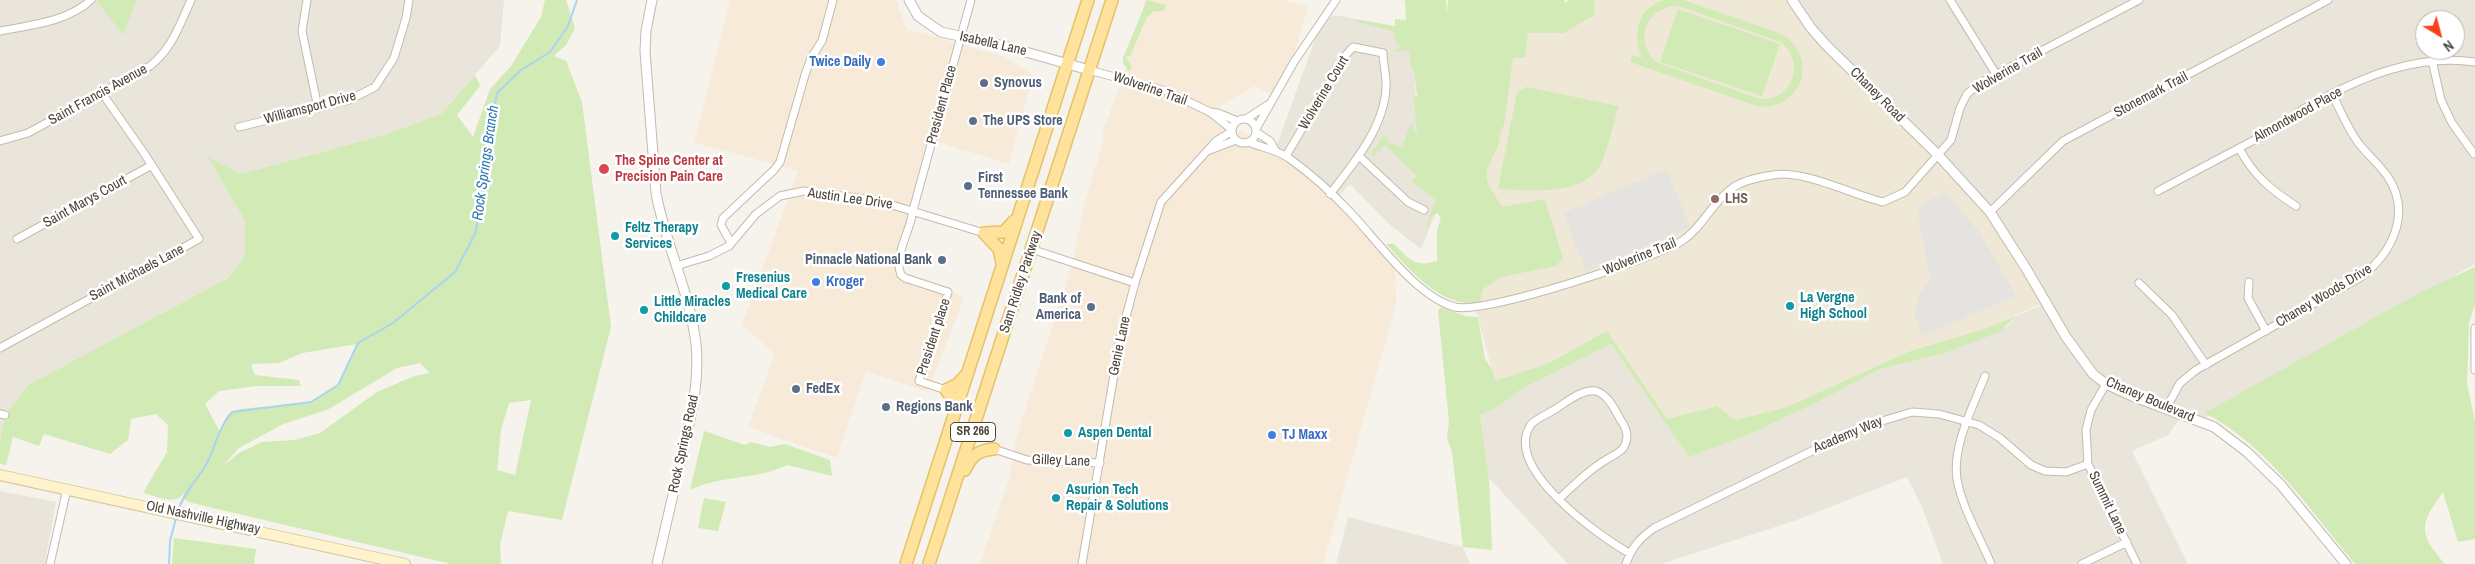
<!DOCTYPE html>
<style>
body{margin:0}
#map{position:relative;width:2475px;height:564px;overflow:hidden;background:#f6f3ec;font-family:"Archivo Narrow",sans-serif}
canvas{display:block}
.north{position:absolute;left:2415px;top:10px;width:50px;height:50px;box-sizing:border-box;background:#fff;border:1px solid #b7b4b0;border-radius:50%;rotate:143deg;font-size:14px;font-weight:700;line-height:20px;text-align:center;color:#4b4439}
.north::after{content:'';display:block;margin:auto;width:18px;height:22px;background:#fc3f1d;clip-path:polygon(50% 0,100% 100%,50% 72%,0 100%)}
</style>
<div id="map">
<canvas width="2475" height="564"></canvas>
<div class="north">N</div>
</div>
<script>
const ctx = document.querySelector('canvas').getContext('2d');
ctx.lineJoin = 'round';
function fillPath(path, color) {
  ctx.fillStyle = color;
  ctx.fill(path, 'evenodd');
}
function stroke(path, color, width, dash) {
  ctx.strokeStyle = color;
  ctx.lineWidth = width;
  ctx.lineCap = dash ? 'butt' : 'round';
  ctx.setLineDash(dash || []);
  ctx.stroke(path);
}
function write(font, color, halo, rows, align = 'center') {
  ctx.font = font + ' "Archivo Narrow",sans-serif';
  ctx.lineWidth = 5;
  ctx.setLineDash([]);
  ctx.textBaseline = 'middle';
  ctx.strokeStyle = halo;
  ctx.fillStyle = color;
  for (const [text, x, y, turn = 0] of rows) {
    ctx.save();
    ctx.translate(x, y);
    ctx.rotate((+turn || 0) * Math.PI / 180);
    ctx.textAlign = isNaN(turn) ? turn : align;
    if (halo) ctx.strokeText(text, 0, 0);
    ctx.fillText(text, 0, 0);
    ctx.restore();
  }
}
fillPath(new Path2D(`
 M 0,0 L 96,0 L 123,34 L 137,0 L 504,0 L 500,46 L 441,114 L 384,135 L 241,174 L 208,157 L 245,221 L 246,256 L 228,278 L 28,385 L 5,415 L 0,440 Z
 M 1795,0 L 2475,0 L 2475,264 L 2200,421 L 2183,414 L 2168,435 L 2132,451 L 2188,564 L 1943,564 L 1922,507 L 1907,477 L 1794,521 L 1661,564 L 1568,564 L 1489,478 L 1480,415 L 1496,408 L 1520,390 L 1611,344 L 1689,457 L 1750,434 L 1816,403 L 1880,369 L 1942,354 L 2008,326 L 2018,315 L 2040,306 L 1826,45 ZM 2425,20 L 2455,20 L 2455,50 L 2425,50 Z
 M 1335,15 L 1398,27 L 1413,52 L 1418,134 L 1443,196 L 1421,249 L 1389,224 L 1350,184 L 1336,199 L 1275,150 L 1321,23 Z
 M 0,491 L 56,502 L 45,562 L 54,564 L 0,564 Z
 M 1348,517 L 1463,547 L 1470,564 L 1336,564 Z`), '#eae5da');
fillPath(new Path2D(`
 M 730,0 L 896,0 L 907,29 L 1005,57 L 1033,75 L 1009,164 L 928,139 L 894,267 L 964,297 L 928,392 L 866,371 L 837,458 L 748,427 L 775,353 L 742,325 L 798,171 L 694,142 Z
 M 1145,0 L 1283,0 L 1308,7 L 1294,54 L 1272,95 L 1255,86 L 1210,112 L 1231,129 L 1244,132 L 1257,143 L 1275,150 L 1349,211 L 1395,261 L 1396,304 L 1323,564 L 980,564 L 1010,476 L 1016,439 L 1073,262 L 1084,205 L 1102,147 L 1103,131 L 1123,78 Z`), '#f7ead8');
fillPath(new Path2D(`
 M 1576,0 L 1792,0 L 1811,28 L 1967,186 L 2045,302 L 1987,328 L 1910,351 L 1787,407 L 1736,420 L 1717,406 L 1667,419 L 1607,332 L 1549,363 L 1495,382 L 1478,317 L 1468,295 L 1469,62 Z`), '#efe8d6');
fillPath(new Path2D(`
 M 96,0 L 137,0 L 123,35 Z
 M 545,0 L 566,0 L 575,28 L 566,45 L 554,56 L 566,61 L 582,102 L 611,327 L 562,520 L 508,511 L 500,545 L 501,564 L 451,564 L 192,503 L 183,499 L 186,492 C 174,506 159,497 143,493 L 167,452 L 168,425 L 156,414 L 131,419 L 128,440 L 110,454 L 44,434 L 39,446 L 13,437 L 6,465 L 0,464 L 0,440 L 5,415 L 28,385 L 228,278 L 245,256 L 245,221 L 207,156 L 241,174 L 384,135 L 441,114 L 475,75 L 480,86 L 457,115 L 473,137 L 490,89 L 511,66 L 541,17 ZM 358,344 L 338,385 L 311,402 L 240,409 C 228,413 226,421 220,432 L 205,404 L 219,391 L 256,386 L 301,386 L 299,380 L 255,375 L 251,364 L 279,363 L 302,353 ZM 420,363 L 430,373 L 414,376 L 377,392 L 320,433 L 295,440 L 262,442 L 239,453 L 223,466 L 239,448 L 283,424 L 327,410 L 397,368 ZM 531,400 L 515,475 L 497,470 L 501,430 L 509,403 Z
 M 1147,0 L 1166,5 L 1164,11 L 1154,11 L 1147,17 L 1130,56 L 1126,57 L 1132,67 L 1129,71 L 1123,63 L 1123,58 Z
 M 1403,0 L 1446,0 L 1447,14 L 1448,0 L 1565,0 L 1564,3 L 1570,0 L 1593,0 L 1595,4 L 1594,15 L 1564,33 L 1528,33 L 1525,58 L 1513,58 L 1504,125 C 1499,133 1500,144 1496,151 C 1479,180 1487,181 1502,207 L 1545,199 L 1563,258 L 1556,266 L 1501,277 L 1482,290 L 1480,303 C 1441,308 1411,271 1386,244 L 1394,244 C 1409,259 1414,268 1437,261 L 1437,231 L 1441,218 L 1437,213 L 1432,216 L 1427,233 L 1429,217 L 1436,200 L 1411,181 L 1417,176 L 1385,145 L 1374,156 L 1371,153 L 1385,135 L 1387,136 L 1388,142 L 1402,147 L 1410,125 L 1412,125 L 1415,134 L 1417,134 L 1414,98 L 1417,96 L 1414,71 L 1411,68 L 1409,50 L 1394,52 L 1401,47 L 1394,40 L 1395,32 L 1354,21 L 1354,19 L 1395,26 L 1395,19 L 1406,20 L 1405,1 Z
 M 1683,0 L 1777,32 C 1821,51 1805,112 1757,106 L 1630,62 L 1632,55 L 1642,58 C 1632,37 1637,7 1664,0 C 1670,0 1677,0 1683,0 ZM 1678,6 L 1781,42 C 1806,63 1793,100 1760,99 L 1658,63 C 1632,43 1646,6 1678,6 Z
 M 1678,9 L 1780,44 L 1762,96 L 1660,62 Z
 M 1526,87 L 1619,106 C 1614,119 1606,158 1599,168 C 1578,197 1528,190 1498,189 L 1517,92 Z
 M 2475,267 L 2475,304 L 2469,323 L 2467,384 L 2475,421 L 2475,539 L 2458,542 L 2443,492 C 2419,525 2418,533 2445,564 L 2355,564 C 2310,510 2268,446 2205,413 L 2417,294 Z
 M 1441,307 L 1465,316 L 1478,317 L 1485,359 L 1492,369 L 1495,381 L 1549,363 L 1607,331 L 1667,419 L 1717,406 L 1736,420 L 1787,407 L 1910,351 L 1987,328 L 2018,315 L 1999,332 L 1942,354 L 1880,369 L 1816,403 L 1750,434 L 1689,457 L 1611,344 L 1520,390 L 1496,408 L 1480,415 L 1489,478 L 1492,550 L 1463,547 L 1452,452 L 1447,438 L 1449,422 L 1438,311 Z
 M 704,431 L 745,445 L 751,442 L 770,447 L 785,444 L 830,460 L 832,476 L 787,465 C 757,480 720,475 690,490 Z
 M 704,498 L 726,502 L 718,531 L 698,528 Z
 M 174,538 L 256,549 L 254,564 L 172,564 Z`), '#d2eab5');
fillPath(new Path2D(`
 M 1666,169 L 1690,227 L 1586,272 L 1563,213 Z
 M 1946,192 L 1980,233 L 2016,296 L 1921,336 L 1914,313 L 1919,294 L 1932,279 L 1928,269 L 1917,207 Z`), '#e5e3e0');
stroke(new Path2D(`
 M 178,511 C 184,491 199,479 208,461 C 216,444 220,425 232,412 L 311,402 L 338,385 L 358,343 L 393,323 L 455,272 L 476,232 L 487,146 L 497,93 L 521,70 L 550,52 L 568,26 L 577,0
 M 169,564 L 170,541 L 176,518`), '#a9d4f2', 2);
const minor = new Path2D(`
 M 307,0 L 302,31 L 318,108
 M 1950,0 L 1996,74
 M 0,31 C 31,25 67,22 91,0
 M 2432,60 L 2441,100 L 2452,123 L 2474,154
 M 1089,70 L 1166,91 L 1210,112 L 1231,129
 M 1210,112 L 1218,113 L 1237,121
 M1232 131a12 12 0 1 1 24 0a12 12 0 1 1-24 0Z
 M 1246,119 L 1269,104
 M 239,127 L 349,100 L 375,87 L 394,58 L 406,18 L 409,0
 M 1256,129 L 1294,62 L 1336,0
 M 1256,132 L 1270,141 L 1275,150
 M 0,141 L 28,133 L 150,66 C 172,49 180,24 191,0
 M 1249,142 C 1263,148 1278,150 1290,159 C 1311,174 1332,193 1350,212 C 1377,240 1416,297 1455,307 C 1486,314 1651,260 1682,241 C 1702,228 1711,204 1731,189 C 1741,181 1760,177 1773,175 C 1802,169 1853,195 1883,202 L 1905,192 L 1951,140 L 1960,108 L 1967,94 L 1980,83 L 2139,0
 M 2239,148 C 2253,175 2271,190 2296,206
 M 1210,150 L 1236,140
 M 1286,156 L 1345,56 L 1353,47 L 1383,53 C 1383,65 1387,77 1386,88 C 1384,128 1353,164 1330,194
 M 1359,156 L 1408,202 L 1424,210
 M 2158,191 C 2197,170 2236,150 2275,129 C 2287,122 2297,112 2310,105 C 2360,78 2416,53 2475,62
 M 1990,212 L 2063,141 L 2328,0
 M 17,239 L 152,165
 M 731,243 L 721,225 L 723,218 L 774,170 L 780,162 L 805,75 L 811,58 L 822,41 L 833,0
 M 1031,249 L 1135,283
 M 676,266 L 709,256 L 729,246 L 756,214 L 780,196 L 804,191 L 879,201 L 984,233
 M 2249,282 L 2248,298 L 2266,331
 M 2139,283 L 2172,315 L 2206,365
 M 2475,328 L 2475,370
 M 0,348 L 199,239 L 144,153 L 102,93
 M 1985,376 C 1973,407 1952,446 1957,479 C 1962,508 1980,537 1991,564
 M 2106,384 L 2091,410 L 2086,430 L 2088,464 L 2137,564
 M 946,390 L 919,381 L 948,292 L 905,278 L 901,275 C 893,255 911,231 913,210 L 971,0
 M 2167,407 L 2180,383 L 2196,370 L 2361,277 C 2392,253 2412,214 2388,177 C 2380,165 2369,156 2360,145 C 2348,130 2341,111 2332,94
 M 0,414 L 5,415
 M 994,449 L 1027,460 L 1100,463
 M 1559,499 C 1575,484 1590,469 1609,458 C 1614,455 1621,452 1624,447 C 1630,436 1626,428 1620,419 C 1614,408 1608,395 1596,391 C 1582,388 1563,405 1552,411 C 1546,415 1533,420 1530,426 C 1504,469 1598,535 1629,553
 M 50,564 L 67,489
 M 1082,564 L 1120,339 L 1135,283 L 1161,202 L 1216,141 L 1231,132
 M 1626,564 C 1631,548 1640,538 1654,528 L 1859,428 L 1912,412 L 1939,414 L 1979,425 L 2000,438 L 2031,465 L 2045,471 L 2066,472 L 2088,464
 M 2082,564 L 2127,542`);
const tertiary = new Path2D(`
 M 652,0 L 646,31 L 645,51 L 656,193 C 665,244 690,292 696,344 C 700,384 690,421 681,460 C 673,495 665,529 657,564
 M 909,0 L 918,16 L 941,32 L 1005,46 L 1089,70
 M 1792,0 L 1811,28 L 1826,45 L 1938,155 L 1990,212 L 2027,270 L 2066,337 L 2093,374 L 2106,384 L 2132,396 L 2214,427 L 2247,452 L 2281,485 L 2346,564`);
const secondary = new Path2D(`
 M 0,475 L 405,564`);
const primary = new Path2D(`
 M 984,233 L 1004,232 L 1014,221
 M 984,233 L 999,249 L 1002,263
 M 954,414 L 952,398 L 946,390 L 958,384 L 966,375
 M 965,470 C 971,455 980,450 994,449
 M 906,564 L 1088,0
 M 929,564 L 1112,0`);
stroke(minor, '#c2bbae', 9);
stroke(tertiary, '#c2bbae', 11);
stroke(secondary, '#d6c79b', 12);
stroke(primary, '#e6c16a', 14);
stroke(minor, '#fff', 7);
stroke(tertiary, '#fff', 9);
stroke(secondary, '#fff3cd', 10);
stroke(primary, '#ffe39c', 11);
for (const [x, y, r, color] of [
 [881,62,5,"#3f7fe0"],
 [984,83,5,"#5c6f8a"],
 [973,121,5,"#5c6f8a"],
 [604,169,6,"#e0444e"],
 [968,186,5,"#5c6f8a"],
 [1715,199,5,"#8d6e63"],
 [615,236,5,"#0f9aa8"],
 [942,260,5,"#5c6f8a"],
 [816,282,5,"#3f7fe0"],
 [726,286,5,"#0f9aa8"],
 [1790,306,5,"#0f9aa8"],
 [1091,307,5,"#5c6f8a"],
 [644,310,5,"#0f9aa8"],
 [796,389,5,"#5c6f8a"],
 [886,407,5,"#5c6f8a"],
 [1068,433,5,"#0f9aa8"],
 [1272,435,5,"#3f7fe0"],
 [1056,498,5,"#0f9aa8"]
]) {
  const dot = new Path2D();
  dot.arc(x, y, r, 0, 2 * Math.PI);
  ctx.fillStyle = color;
  ctx.fill(dot);
  stroke(dot, '#fff', 2);
}
for (const [x, y, w] of [
 [973,432,45]
]) {
  const box = new Path2D();
  box.roundRect(x - w / 2, y - 9.5, w, 19, 4);
  ctx.fillStyle = '#fff';
  ctx.fill(box);
  stroke(box, '#4b4439', 1);
}
write('bold 12px', '#4b4439', null, [
 ["SR 266",973,432]
]);
write('14px', '#4b4439', '#fff', [
 ["Isabella Lane",993,44,13],
 ["Wolverine Trail",2008,71,-30],
 ["Wolverine Trail",1150,89,19],
 ["Wolverine Court",1324,93,-59],
 ["Saint Francis Avenue",98,95,-29],
 ["Chaney Road",1877,95,45],
 ["Stonemark Trail",2151,95,-28],
 ["President Place",942,105,-75],
 ["Williamsport Drive",310,108,-15],
 ["Almondwood Place",2298,115,-29],
 ["Austin Lee Drive",850,199,8],
 ["Saint Marys Court",85,202,-29],
 ["Wolverine Trail",1640,257,-22],
 ["Saint Michaels Lane",137,273,-28],
 ["Sam Ridley Parkway",1021,282,-72],
 ["Chaney Woods Drive",2324,296,-31],
 ["President place",934,337,-72],
 ["Genie Lane",1120,346,-78],
 ["Chaney Boulevard",2150,400,23],
 ["Academy Way",1848,435,-23],
 ["Rock Springs Road",684,444,-78],
 ["Gilley Lane",1061,461,2],
 ["Summit Lane",2107,503,64],
 ["Old Nashville Highway",203,518,12]
]);
write('bold 14px', '#366cbe', '#fff', [
 ["Twice Daily",871,62,"right"],
 ["Kroger",826,282],
 ["TJ Maxx",1282,435]
], 'left');
write('bold 14px', '#4e5e75', '#fff', [
 ["Synovus",994,83],
 ["The UPS Store",983,121],
 ["First",978,178],
 ["Tennessee Bank",978,194],
 ["Pinnacle National Bank",932,260,"right"],
 ["Bank of",1081,299,"right"],
 ["America",1081,315,"right"],
 ["FedEx",806,389],
 ["Regions Bank",896,407]
], 'left');
write('bold 14px', '#be3a42', '#fff', [
 ["The Spine Center at",615,161],
 ["Precision Pain Care",615,177]
], 'left');
write('bold 14px', '#785e54', '#fff', [
 ["LHS",1725,199]
], 'left');
write('bold 14px', '#0d838f', '#fff', [
 ["Feltz Therapy",625,228],
 ["Services",625,244],
 ["Fresenius",736,278],
 ["Medical Care",736,294],
 ["La Vergne",1800,298],
 ["High School",1800,314],
 ["Little Miracles",654,302],
 ["Childcare",654,318],
 ["Aspen Dental",1078,433],
 ["Asurion Tech",1066,490],
 ["Repair & Solutions",1066,506]
], 'left');
write('italic 15px', '#2e7ab2', '#fff', [
 ["Rock Springs Branch",486,163,-82]
]);
</script>
